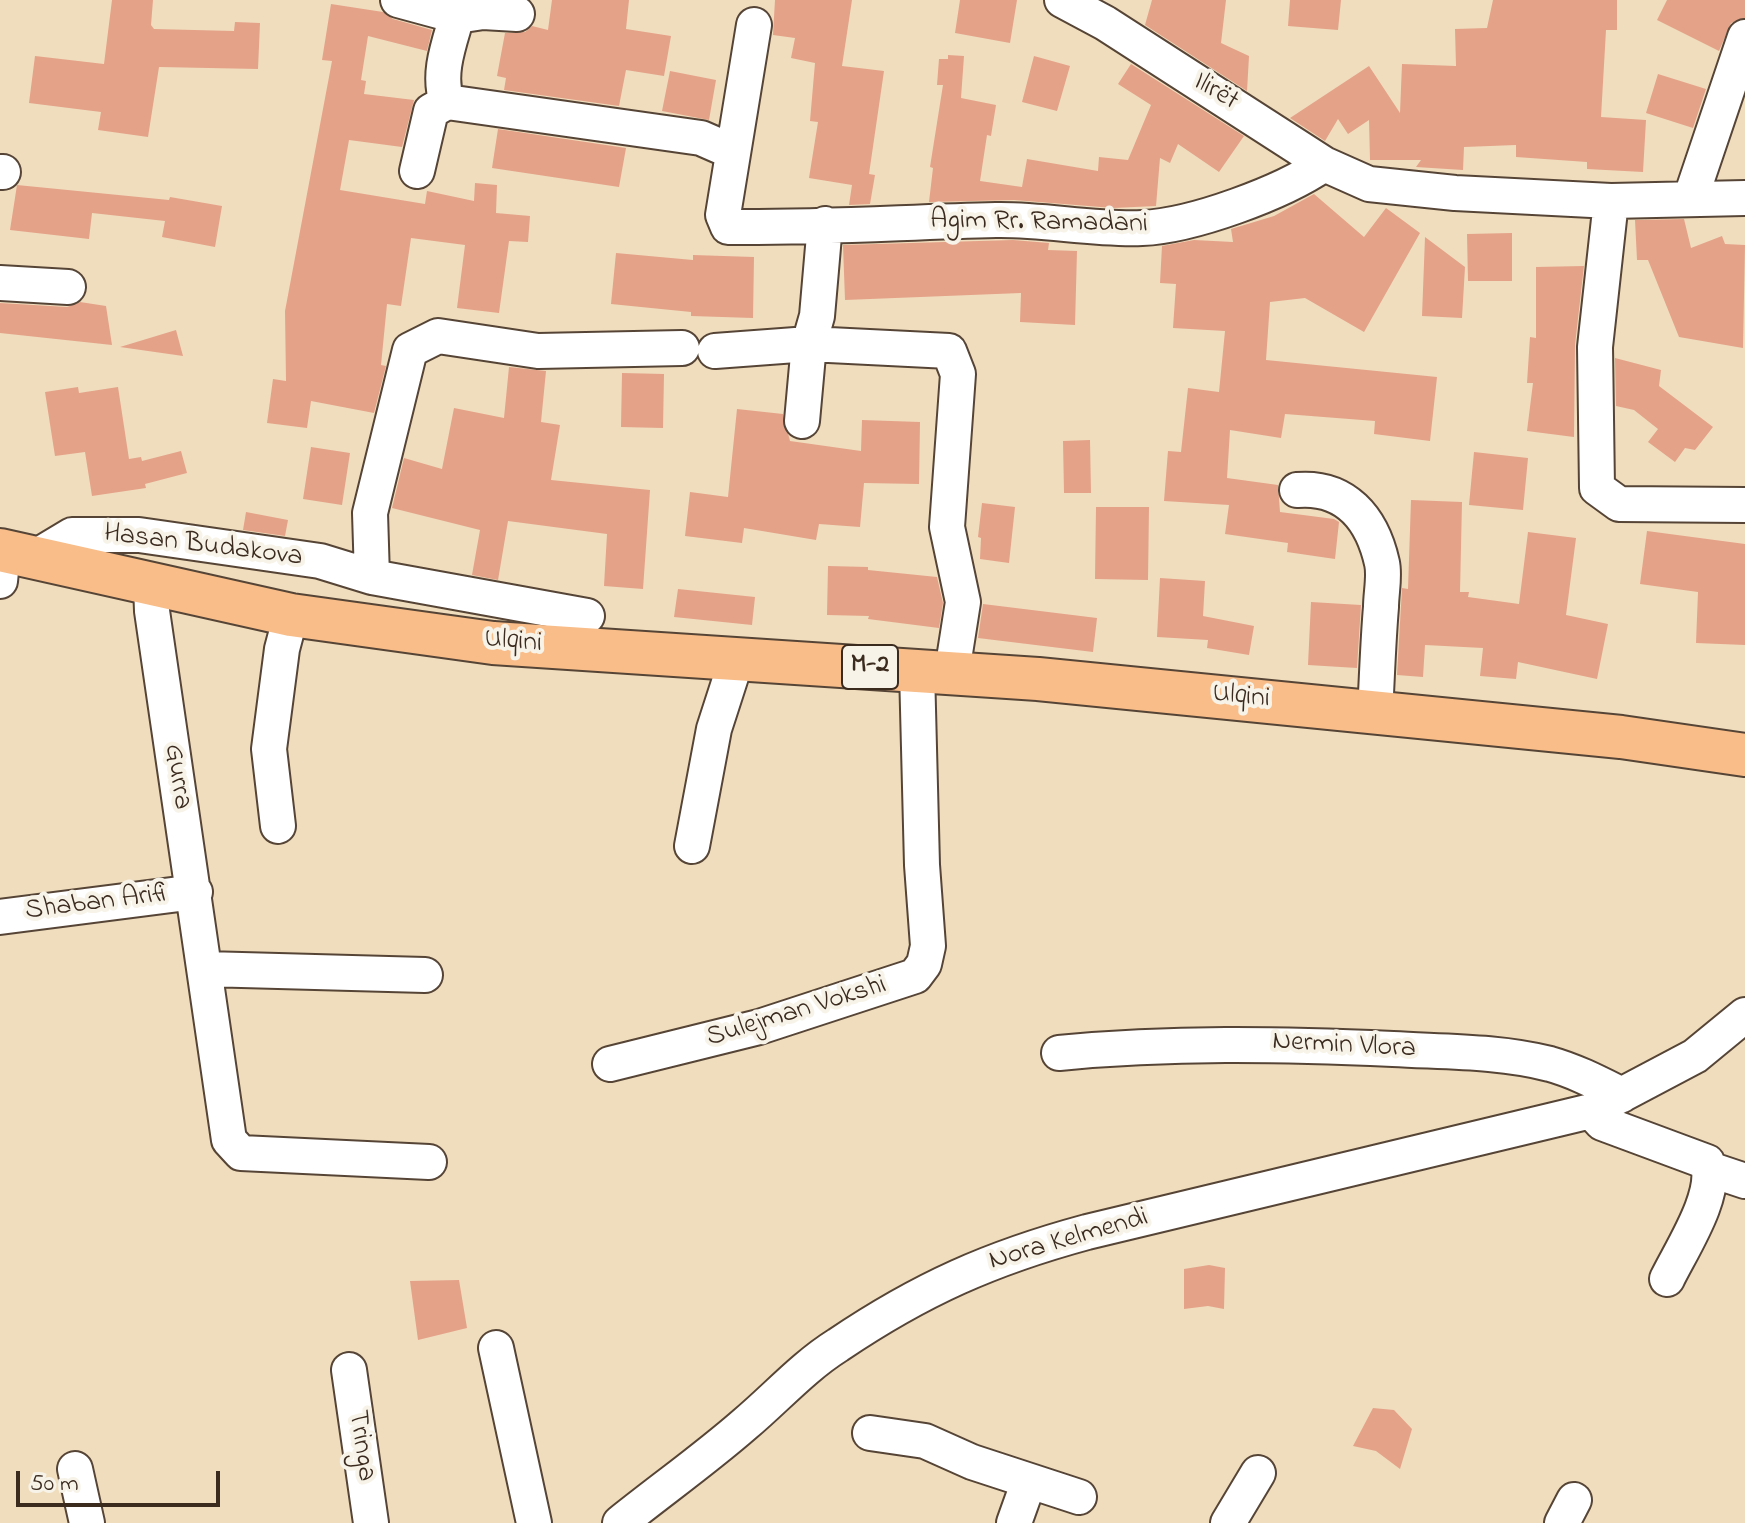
<!DOCTYPE html>
<meta charset="utf-8">
<style>
body{margin:0}
#map{position:relative;width:1745px;height:1523px;overflow:hidden;background:#f0ddbd;font-family:"Indie Flower",sans-serif}
canvas{display:block}
.scale{position:absolute;left:16px;top:1471px;width:204px;height:36px;box-sizing:border-box;border:4px solid #3b2a1e;border-top:0;padding-left:10px;font-size:24px;line-height:28px;white-space:nowrap;color:#3b2a1e;-webkit-text-stroke:6px #f7f3e8;paint-order:stroke}
</style>
<div id="map">
<canvas width="1745" height="1523"></canvas>
<div class="scale">50 m</div>
</div>
<script>
const ctx = document.querySelector('canvas').getContext('2d');
ctx.lineJoin = 'round';
function fillPath(path, color) {
  ctx.fillStyle = color;
  ctx.fill(path, 'evenodd');
}
function stroke(path, color, width, dash) {
  ctx.strokeStyle = color;
  ctx.lineWidth = width;
  ctx.lineCap = dash ? 'butt' : 'round';
  ctx.setLineDash(dash || []);
  ctx.stroke(path);
}
function write(font, color, halo, rows, align = 'center') {
  ctx.font = font + ' "Indie Flower",sans-serif';
  ctx.lineWidth = 8;
  ctx.setLineDash([]);
  ctx.textBaseline = 'middle';
  ctx.strokeStyle = halo;
  ctx.fillStyle = color;
  for (const [text, x, y, turn = 0] of rows) {
    ctx.save();
    ctx.translate(x, y);
    ctx.rotate((+turn || 0) * Math.PI / 180);
    ctx.textAlign = isNaN(turn) ? turn : align;
    if (halo) ctx.strokeText(text, 0, 0);
    ctx.fillText(text, 0, 0);
    ctx.restore();
  }
}
fillPath(new Path2D(`
 M 112,0 L 153,0 L 151,25 L 154,29 L 234,31 L 235,22 L 260,23 L 258,69 L 159,67 L 148,137 L 98,130 L 101,112 L 29,103 L 35,56 L 104,64 Z
 M 552,0 L 629,0 L 626,29 L 671,36 L 664,76 L 626,70 L 619,106 L 504,90 L 506,78 L 497,76 L 505,33 L 525,32 L 532,26 L 548,30 Z
 M 775,0 L 852,0 L 842,66 L 884,71 L 869,174 L 875,175 L 870,204 L 849,205 L 852,185 L 809,178 L 818,122 L 810,121 L 815,63 L 791,58 L 795,38 L 773,35 Z
 M 960,0 L 1017,0 L 1010,43 L 955,33 Z
 M 1152,0 L 1226,0 L 1221,43 L 1249,56 L 1247,91 L 1145,25 Z
 M 1290,0 L 1341,0 L 1338,30 L 1288,26 Z
 M 1493,0 L 1617,0 L 1617,30 L 1606,30 L 1601,117 L 1646,120 L 1643,172 L 1587,169 L 1587,162 L 1516,157 L 1516,145 L 1464,147 L 1463,170 L 1416,167 L 1421,160 L 1370,160 L 1369,120 L 1348,134 L 1338,119 L 1325,141 L 1290,118 L 1369,66 L 1400,113 L 1402,64 L 1456,66 L 1455,29 L 1487,28 Z
 M 1667,0 L 1745,0 L 1745,18 L 1731,23 L 1719,51 L 1657,20 Z
 M 331,4 L 383,12 L 393,19 L 432,30 L 427,51 L 368,36 L 361,80 L 366,81 L 364,94 L 414,100 L 402,147 L 349,140 L 340,190 L 425,204 L 427,191 L 474,201 L 475,183 L 497,185 L 496,213 L 530,216 L 528,242 L 509,241 L 499,313 L 457,308 L 465,245 L 411,238 L 401,306 L 387,304 L 381,365 L 386,366 L 374,413 L 311,401 L 307,428 L 267,423 L 273,379 L 286,381 L 285,311 L 332,61 L 322,60 Z
 M 948,55 L 964,56 L 961,98 L 996,105 L 991,136 L 987,135 L 980,181 L 1022,187 L 1027,159 L 1098,171 L 1099,157 L 1128,160 L 1151,105 L 1118,84 L 1131,64 L 1244,136 L 1219,172 L 1178,144 L 1170,163 L 1160,158 L 1156,206 L 1113,208 L 1014,200 L 929,202 L 933,168 L 930,167 L 943,85 L 937,85 L 939,59 L 948,59 Z
 M 1034,56 L 1070,66 L 1057,111 L 1022,102 Z
 M 670,71 L 716,80 L 709,120 L 662,111 Z
 M 1658,74 L 1706,89 L 1693,128 L 1646,113 Z
 M 498,129 L 626,148 L 619,187 L 492,168 Z
 M 17,185 L 169,200 L 170,197 L 222,206 L 215,247 L 162,237 L 165,221 L 92,213 L 89,239 L 10,230 Z
 M 1314,194 L 1364,237 L 1386,208 L 1420,233 L 1364,332 L 1305,298 L 1270,302 L 1266,360 L 1437,377 L 1430,441 L 1374,434 L 1375,421 L 1285,414 L 1281,438 L 1230,430 L 1227,478 L 1278,485 L 1280,512 L 1334,519 L 1339,522 L 1335,559 L 1287,552 L 1288,543 L 1225,534 L 1229,505 L 1164,501 L 1168,451 L 1181,452 L 1188,388 L 1219,392 L 1225,331 L 1173,328 L 1176,284 L 1160,283 L 1162,246 L 1194,240 L 1233,242 L 1231,229 L 1274,216 Z
 M 1684,219 L 1691,248 L 1722,236 L 1725,244 L 1745,245 L 1743,348 L 1679,337 L 1648,260 L 1637,260 L 1635,220 Z
 M 1512,233 L 1512,281 L 1468,281 L 1467,234 Z
 M 1425,237 L 1465,267 L 1462,318 L 1422,316 Z
 M 1013,240 L 1049,243 L 1048,250 L 1077,251 L 1075,325 L 1020,322 L 1021,293 L 845,300 L 843,245 Z
 M 616,253 L 693,260 L 693,255 L 754,257 L 753,318 L 691,316 L 691,312 L 611,304 Z
 M 1584,266 L 1575,345 L 1574,437 L 1527,431 L 1533,383 L 1527,383 L 1530,337 L 1536,338 L 1536,267 Z
 M 80,302 L 106,306 L 112,345 L 0,333 L 0,303 L 67,307 Z
 M 176,330 L 183,356 L 120,347 Z
 M 1615,358 L 1661,370 L 1659,386 L 1713,427 L 1695,450 L 1685,448 L 1675,462 L 1648,442 L 1658,429 L 1634,410 L 1616,406 Z
 M 509,367 L 546,371 L 541,422 L 560,425 L 551,480 L 650,490 L 643,589 L 604,586 L 607,534 L 508,521 L 498,580 L 472,575 L 480,530 L 392,508 L 404,458 L 442,469 L 454,408 L 504,418 Z
 M 622,373 L 664,374 L 663,428 L 621,427 Z
 M 78,387 L 79,393 L 118,387 L 129,459 L 141,457 L 142,461 L 181,451 L 187,473 L 145,484 L 146,488 L 92,496 L 85,452 L 55,456 L 45,392 Z
 M 737,409 L 783,414 L 790,441 L 861,451 L 862,420 L 920,422 L 919,484 L 864,483 L 860,527 L 819,524 L 816,540 L 744,528 L 742,543 L 685,536 L 690,492 L 728,497 Z
 M 1090,440 L 1091,493 L 1064,493 L 1063,441 Z
 M 311,447 L 350,453 L 342,505 L 303,499 Z
 M 1474,452 L 1528,458 L 1523,510 L 1469,505 Z
 M 1411,500 L 1462,502 L 1460,592 L 1469,592 L 1468,597 L 1519,604 L 1528,532 L 1576,538 L 1566,615 L 1608,624 L 1597,679 L 1518,662 L 1516,679 L 1480,676 L 1483,648 L 1425,645 L 1423,677 L 1397,675 L 1402,588 L 1408,589 Z
 M 982,503 L 1015,507 L 1009,563 L 980,559 L 981,538 L 978,537 Z
 M 1096,507 L 1149,507 L 1148,580 L 1095,579 Z
 M 246,512 L 288,520 L 285,536 L 243,530 Z
 M 1647,531 L 1745,544 L 1745,645 L 1696,643 L 1698,592 L 1640,584 Z
 M 828,566 L 868,567 L 868,570 L 937,577 L 943,603 L 939,628 L 868,619 L 869,616 L 827,615 Z
 M 1160,578 L 1205,581 L 1203,616 L 1254,626 L 1249,655 L 1207,648 L 1208,640 L 1157,637 Z
 M 678,589 L 755,597 L 752,625 L 674,617 Z
 M 1311,602 L 1361,605 L 1357,668 L 1308,665 Z
 M 983,604 L 1097,618 L 1093,652 L 978,638 Z
 M 1209,1265 L 1225,1268 L 1224,1309 L 1208,1306 L 1184,1309 L 1184,1269 Z
 M 459,1280 L 467,1328 L 418,1340 L 410,1281 Z
 M 1373,1408 L 1394,1410 L 1412,1429 L 1400,1469 L 1376,1451 L 1353,1446 Z`), '#e4a289');
const minor = new Path2D(`
 M 398,0 L 457,16 C 449,44 437,74 447,102 L 701,138 L 733,152
 M 1062,0 L 1105,23 L 1324,164 L 1369,184 L 1455,193 L 1611,201 L 1745,198
 M 457,16 L 483,12 L 517,14
 M 754,25 L 723,215 L 728,227 C 817,228 907,222 996,220 C 1044,219 1093,230 1142,228 C 1192,226 1282,193 1324,164
 M 417,171 L 431,111 L 447,102
 M 0,172 L 3,172
 M 1691,197 L 1745,37
 M 1611,201 L 1595,347 L 1597,488 L 1619,504 L 1745,505
 M 0,283 L 68,287
 M 715,351 L 809,344 L 949,351 L 958,374 L 947,527 L 963,602 L 952,672
 M 802,421 L 809,344 L 817,316 L 825,224
 M 1297,490 C 1345,486 1372,518 1382,563 C 1385,576 1381,593 1381,607 C 1378,642 1377,678 1375,713
 M 43,560 L 47,550 L 72,535 L 139,535 L 320,561 L 372,577
 M 0,581 L 3,551
 M 151,585 L 152,611 L 229,1140 L 241,1153 L 429,1162
 M 587,616 L 372,577 L 370,513 L 410,350 L 438,336 L 538,351 L 682,348
 M 278,826 L 269,749 L 282,649 L 291,615
 M 692,846 L 714,729 L 736,661
 M 0,917 L 195,892
 M 205,969 L 425,975
 M 1059,1053 C 1171,1042 1280,1044 1393,1049 C 1444,1052 1499,1051 1550,1064 C 1575,1071 1598,1083 1622,1095
 M 610,1064 L 759,1027 L 915,976 L 924,964 L 928,946 L 922,865 L 917,670
 M 1591,1111 L 1602,1123 L 1707,1162 C 1719,1193 1681,1250 1667,1279
 M 1709,1169 L 1745,1181
 M 496,1348 L 534,1523
 M 349,1370 L 371,1523
 M 870,1433 L 925,1441 L 972,1462 L 1079,1497
 M 75,1469 L 87,1523
 M 620,1523 C 661,1490 705,1459 745,1424 C 776,1398 803,1367 838,1345 C 921,1289 991,1258 1087,1232 L 1591,1111 L 1695,1056 L 1745,1015
 M 1014,1523 L 1029,1481
 M 1228,1523 L 1258,1473
 M 1562,1523 L 1574,1500`);
const major = new Path2D(`
 M 0,550 L 291,615 L 493,643 L 1038,679 L 1621,737 L 1745,755`);
stroke(minor, '#564536', 38);
stroke(major, '#564536', 46);
stroke(minor, '#fff', 34);
stroke(major, '#f8bd89', 42);
for (const [x, y, w] of [
 [870,667,56]
]) {
  const box = new Path2D();
  box.roundRect(x - w / 2, y - 22, w, 44, 6);
  ctx.fillStyle = '#f7f3e8';
  ctx.fill(box);
  stroke(box, '#3b2a1e', 2);
}
write('bold 26px', '#3b2a1e', null, [
 ["M-2",870,667]
]);
write('28px', '#3b2a1e', '#f7f3e8', [
 ["Ilirët",1215,93,31],
 ["Agim Rr. Ramadani",1039,224,1],
 ["Hasan Budakova",203,547,7],
 ["Ulqini",513,643,5],
 ["Ulqini",1241,698,6],
 ["Gurra",176,777,81],
 ["Shaban Arifi",98,904,-7],
 ["Sulejman Vokshi",797,1013,-17],
 ["Nermin Vlora",1344,1047,3],
 ["Nora Kelmendi",1069,1241,-16],
 ["Tringa",360,1446,82]
]);
</script>
